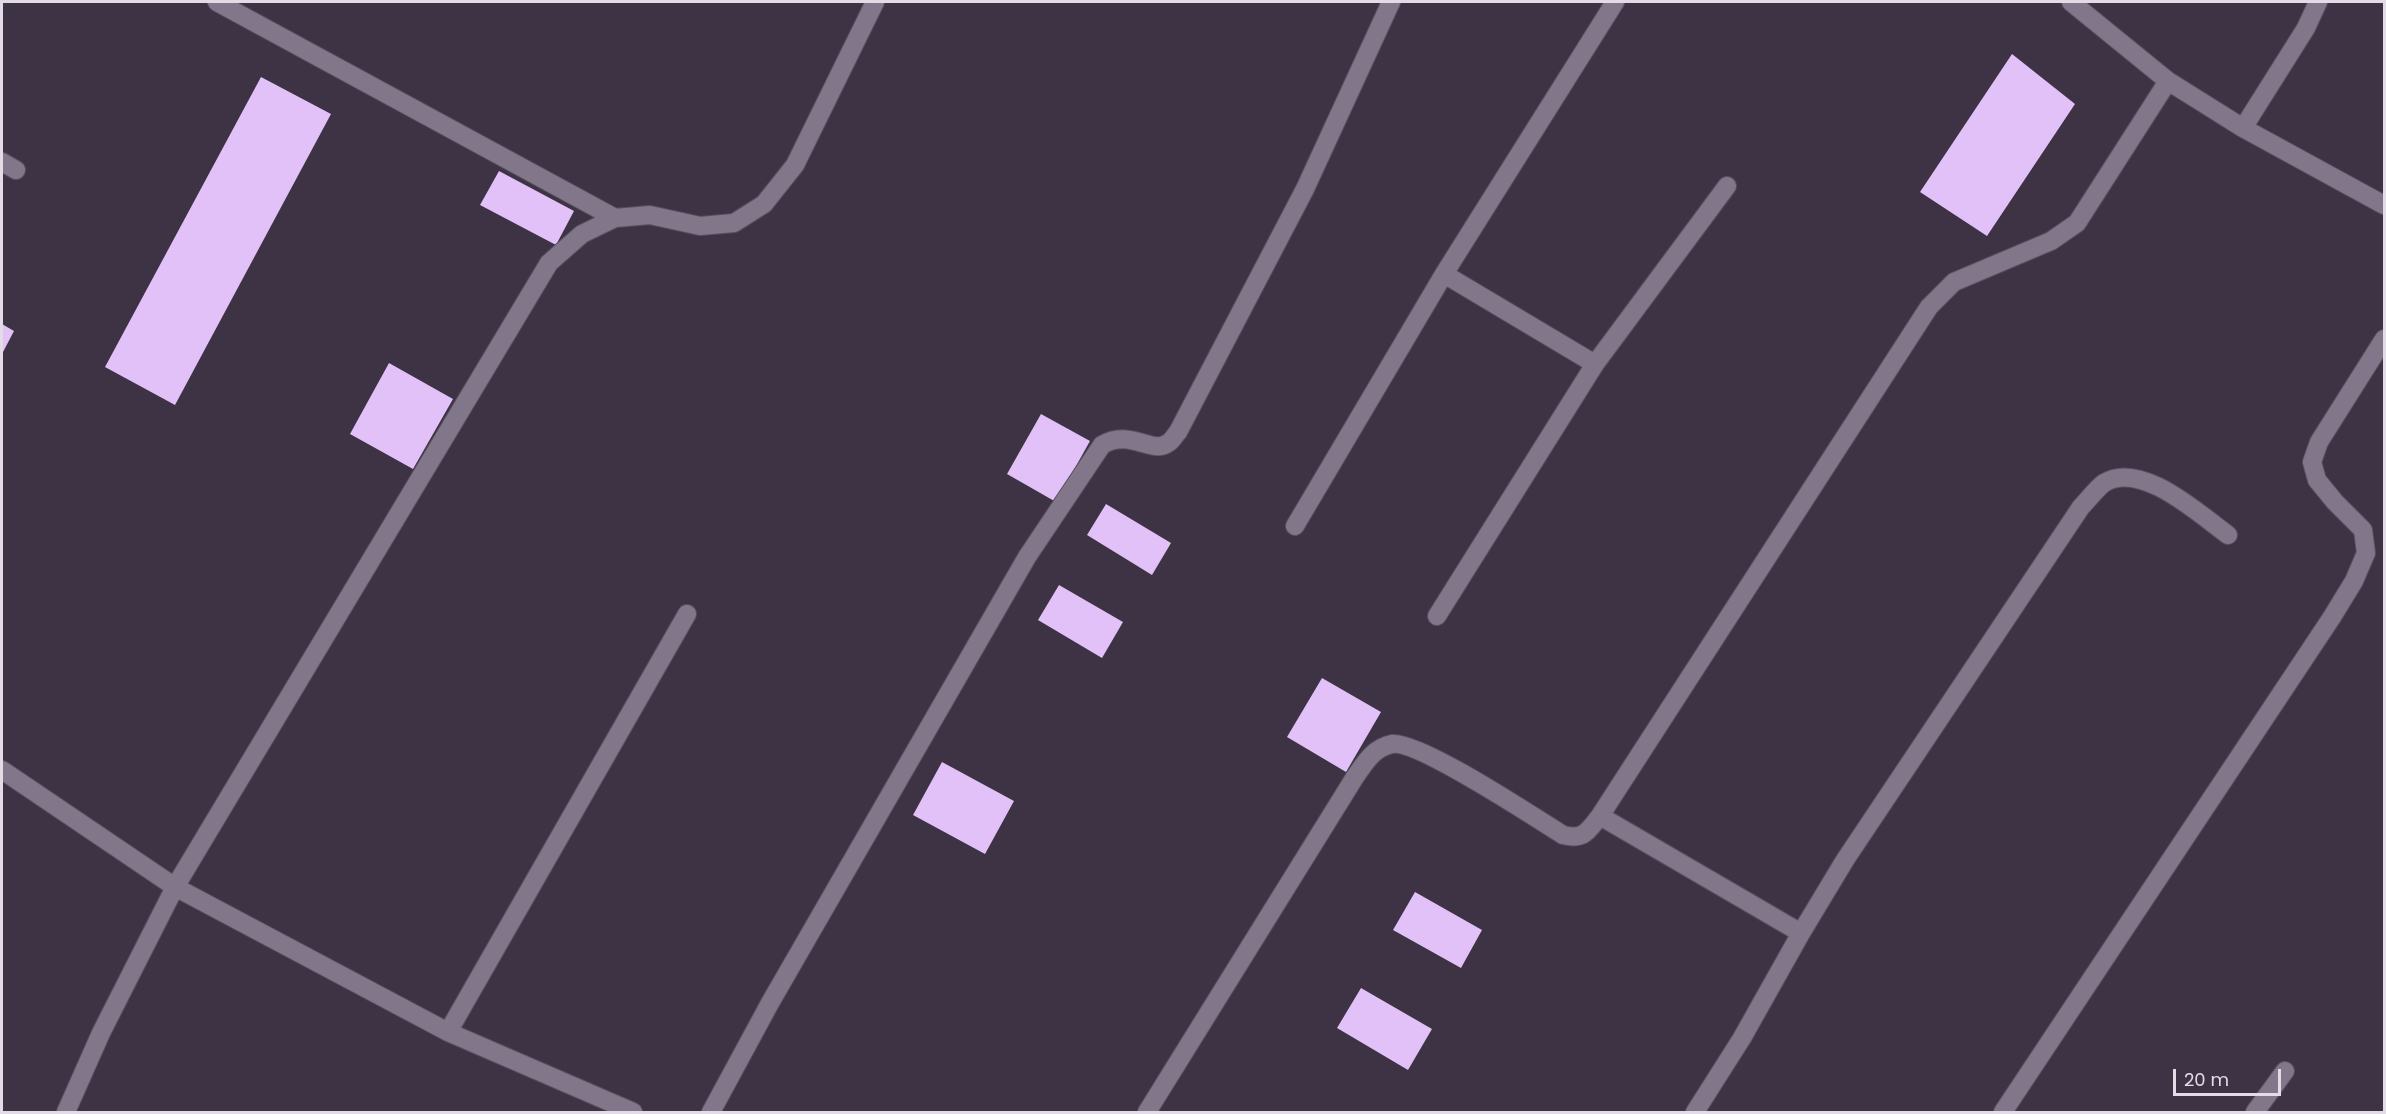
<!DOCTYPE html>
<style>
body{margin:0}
#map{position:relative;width:2386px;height:1114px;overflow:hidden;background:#3d3344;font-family:Poppins,sans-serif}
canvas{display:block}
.frame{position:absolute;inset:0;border:3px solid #e2dce7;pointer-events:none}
.scale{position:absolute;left:2173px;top:1069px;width:108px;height:27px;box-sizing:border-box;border:3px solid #e2dce7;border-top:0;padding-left:8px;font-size:18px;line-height:21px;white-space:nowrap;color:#e2dce7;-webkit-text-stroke:4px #3d3344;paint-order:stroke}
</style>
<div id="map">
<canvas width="2386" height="1114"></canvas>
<div class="frame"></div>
<div class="scale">20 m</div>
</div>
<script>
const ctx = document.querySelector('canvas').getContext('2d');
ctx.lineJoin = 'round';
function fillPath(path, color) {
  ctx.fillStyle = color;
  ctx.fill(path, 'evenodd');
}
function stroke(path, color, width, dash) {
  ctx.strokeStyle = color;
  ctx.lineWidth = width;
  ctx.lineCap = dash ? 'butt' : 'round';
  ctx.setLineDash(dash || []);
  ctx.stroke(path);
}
fillPath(new Path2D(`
 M 2012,54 L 2075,104 L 1987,236 L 1920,192 Z
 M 261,77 L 331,114 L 175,405 L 105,367 Z
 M 499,171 L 574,211 L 556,245 L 480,205 Z
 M 2,324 L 14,331 L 2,354 Z
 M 389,363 L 453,399 L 413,469 L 350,434 Z
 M 1041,414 L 1090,441 L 1056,502 L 1007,474 Z
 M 1106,504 L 1171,543 L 1152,575 L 1087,535 Z
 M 1059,585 L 1123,622 L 1102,658 L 1038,620 Z
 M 1322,678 L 1381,712 L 1346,772 L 1287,737 Z
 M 942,762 L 1014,801 L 985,854 L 913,815 Z
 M 1415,892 L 1482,930 L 1461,968 L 1393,930 Z
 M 1361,988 L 1432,1029 L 1408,1070 L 1337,1028 Z`), '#e2c0f8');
const street = new Path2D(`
 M 217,2 L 615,218
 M 2071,2 L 2168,81 L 2243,128 L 2384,205
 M 2243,128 L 2306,28 L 2318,2
 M 2,162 L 16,170
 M 1444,274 L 1595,364
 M 1295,526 L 1444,274 L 1615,2
 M 1437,616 L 1595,364 L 1727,186
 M 2,770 L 175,887 L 448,1032 L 633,1112
 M 1600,816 L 1929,307 L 1954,282 L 2051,241 L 2077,223 L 2168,81
 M 448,1032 L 687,614
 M 66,1112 L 101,1033 L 175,887 L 549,263 L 582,234 L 615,218 L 650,215 L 700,226 L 734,223 L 764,204 L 795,165 L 875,2
 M 711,1112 L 770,1003 L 1027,557 L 1102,445 C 1130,428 1152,455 1168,443 C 1172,441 1175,435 1178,432 L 1305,189 L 1391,2
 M 1147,1112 L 1355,777 C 1365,763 1373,748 1392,744 C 1418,740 1534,817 1563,835 C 1584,840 1587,832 1600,816 L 1801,933
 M 1695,1112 L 1742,1038 L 1801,933 L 1845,860 L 2081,507 C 2088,500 2096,489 2104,483 C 2141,460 2199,514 2228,535
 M 2003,1112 L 2332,617 L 2354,581 L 2366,553 L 2363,530 L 2335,502 L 2317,480 L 2312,462 L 2319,442 L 2384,339
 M 2255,1112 L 2285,1071`);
stroke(street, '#59515f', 20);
stroke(street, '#82778a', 18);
</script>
